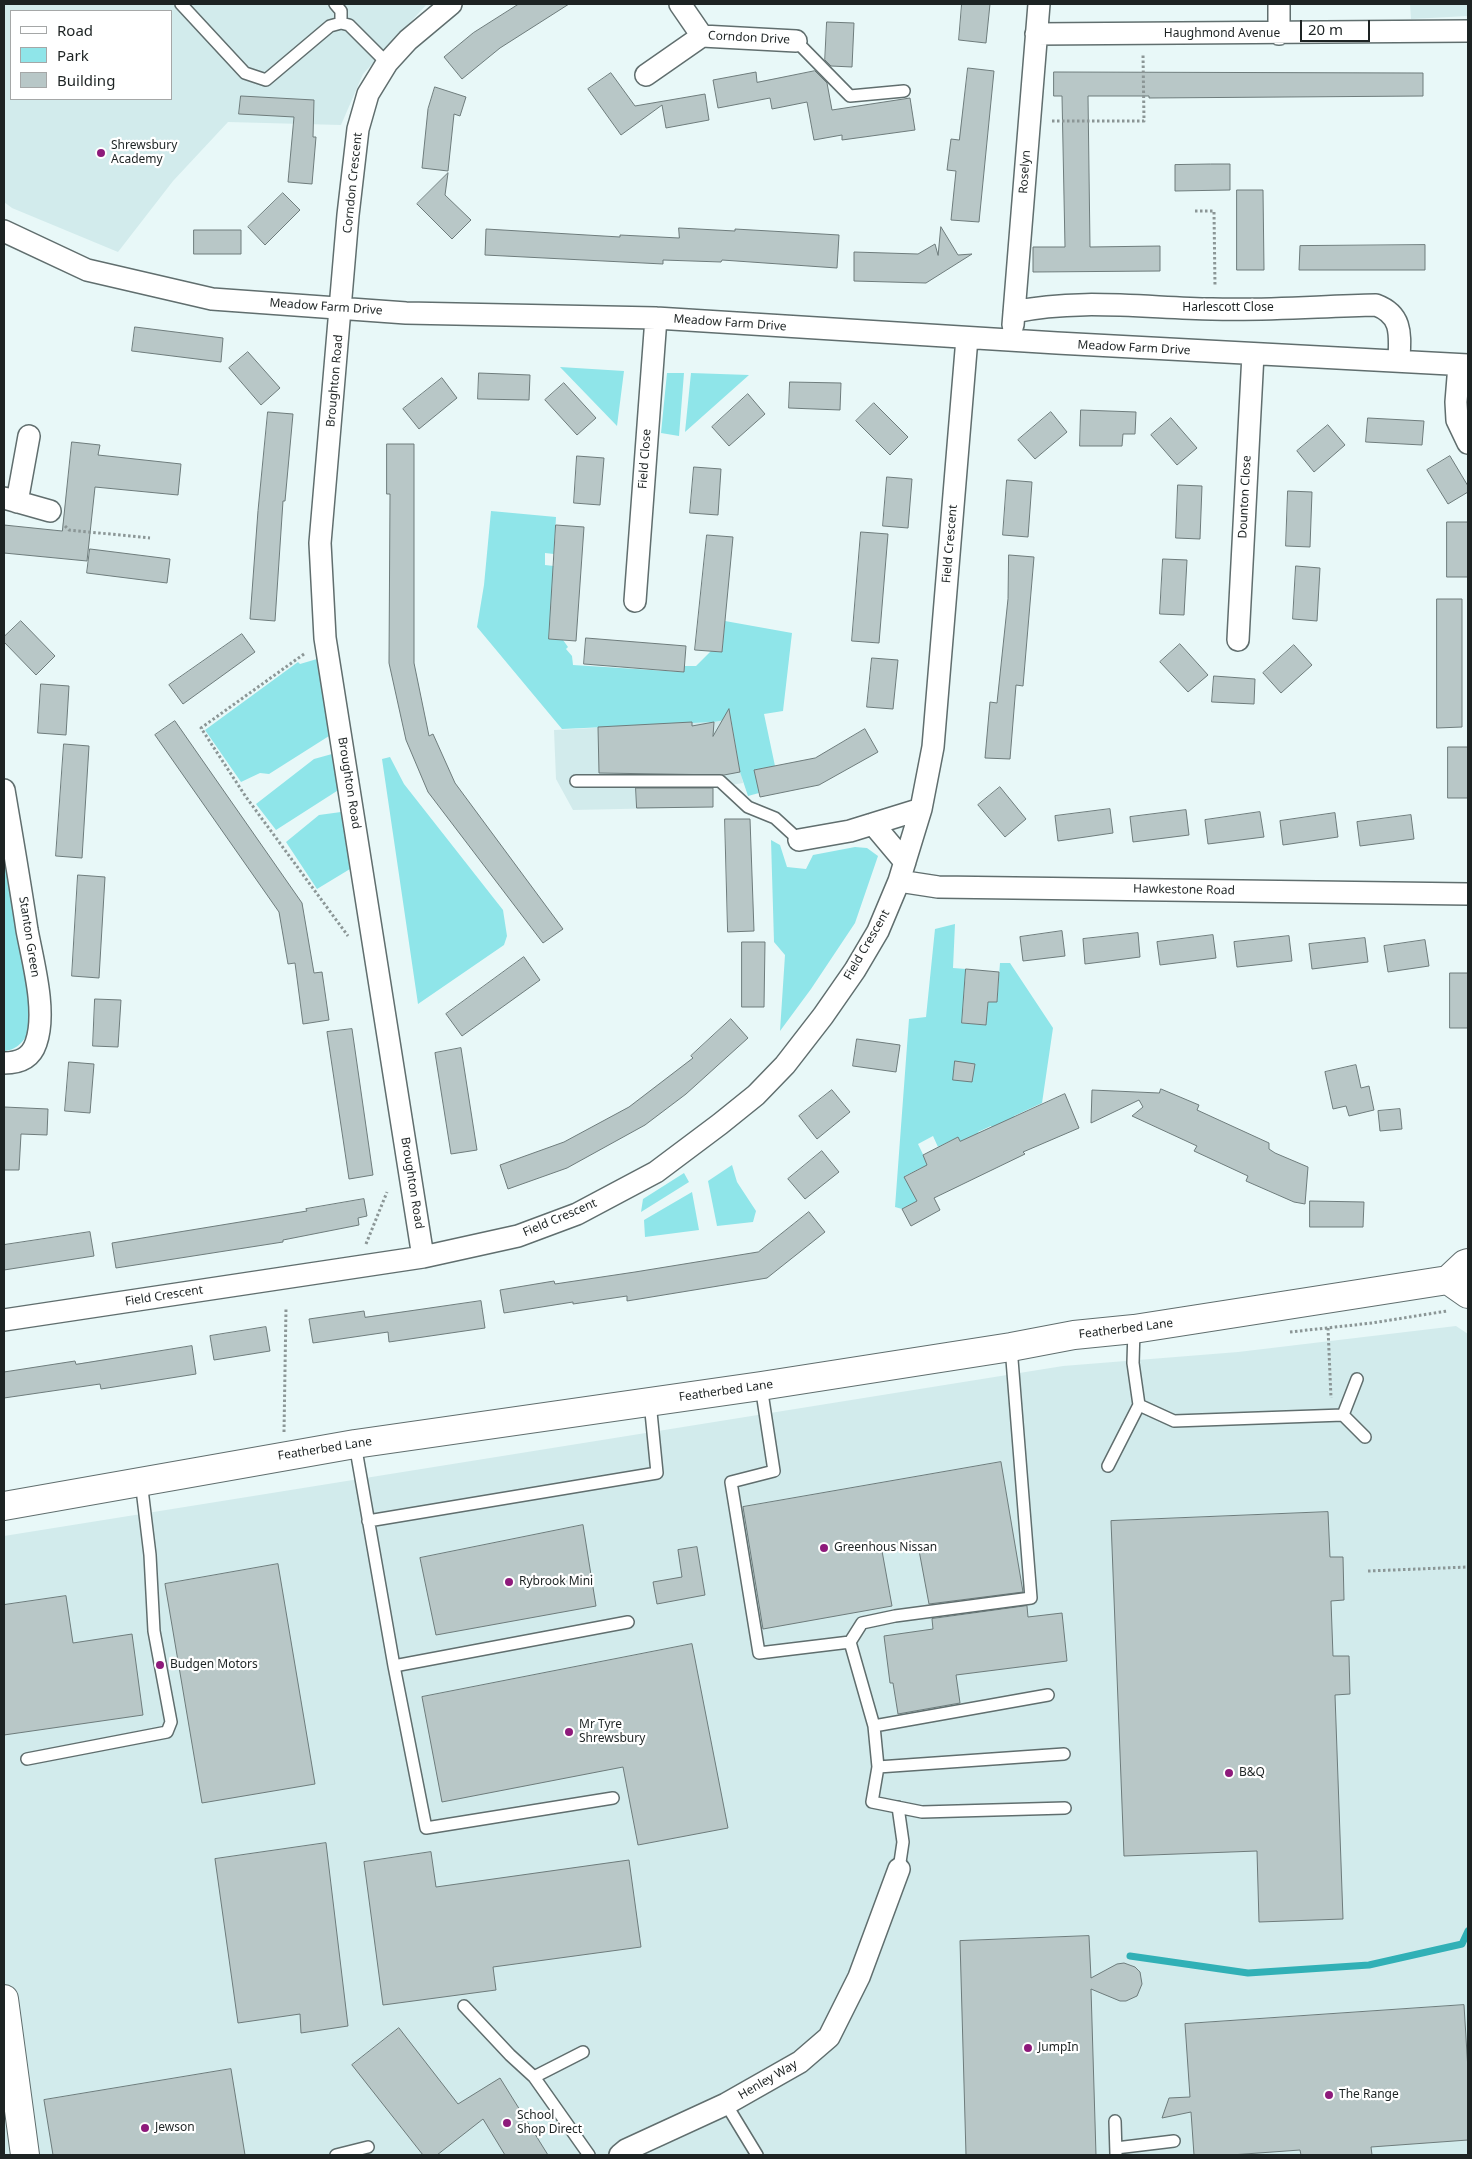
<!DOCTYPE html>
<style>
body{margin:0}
#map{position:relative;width:1472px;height:2159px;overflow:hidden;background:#e8f8f8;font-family:"Noto Sans",sans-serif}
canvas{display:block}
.frame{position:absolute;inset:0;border:5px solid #1d2323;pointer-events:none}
.legend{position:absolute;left:10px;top:10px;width:162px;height:90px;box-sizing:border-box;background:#fff;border:1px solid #a5a7a7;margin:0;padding:6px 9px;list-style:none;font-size:15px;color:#1d2323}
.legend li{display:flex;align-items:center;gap:10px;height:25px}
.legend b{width:25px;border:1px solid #a5a7a7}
.scale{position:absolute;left:1300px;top:20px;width:70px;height:22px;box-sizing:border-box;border:2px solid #1d2323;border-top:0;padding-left:6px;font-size:15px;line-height:18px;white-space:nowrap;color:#1d2323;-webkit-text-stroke:4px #fff;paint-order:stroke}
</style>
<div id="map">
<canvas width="1472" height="2159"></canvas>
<div class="frame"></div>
<ul class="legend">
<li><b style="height:6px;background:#fff"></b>Road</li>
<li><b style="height:14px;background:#8fe5e9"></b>Park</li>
<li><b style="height:14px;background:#b8c7c7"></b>Building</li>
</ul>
<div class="scale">20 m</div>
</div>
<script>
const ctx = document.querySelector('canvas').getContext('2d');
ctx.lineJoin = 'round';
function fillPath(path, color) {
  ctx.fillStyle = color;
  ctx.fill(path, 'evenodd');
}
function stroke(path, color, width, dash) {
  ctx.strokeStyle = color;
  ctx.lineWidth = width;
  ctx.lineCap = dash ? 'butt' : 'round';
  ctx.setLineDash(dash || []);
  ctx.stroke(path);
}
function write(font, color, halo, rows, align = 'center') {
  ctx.font = font + ' "Noto Sans",sans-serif';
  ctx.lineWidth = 4.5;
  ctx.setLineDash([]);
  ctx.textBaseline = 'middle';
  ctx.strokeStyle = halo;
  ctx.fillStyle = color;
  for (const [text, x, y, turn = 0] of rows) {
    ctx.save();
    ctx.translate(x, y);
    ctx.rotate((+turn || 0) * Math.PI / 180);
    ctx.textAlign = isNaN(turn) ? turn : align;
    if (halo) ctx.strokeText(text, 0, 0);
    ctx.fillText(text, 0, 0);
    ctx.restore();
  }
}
fillPath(new Path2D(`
 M 4,4 L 427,4 L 363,74 L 341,125 L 228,122 L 173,181 L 118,252 L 12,208 L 4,202 ZM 11,11 L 171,11 L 171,99 L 11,99 Z
 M 1410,4 L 1468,4 L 1468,16 L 1411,19 Z
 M 731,719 L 743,783 L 713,788 L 713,807 L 573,810 L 556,779 L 554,730 L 714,722 Z
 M 1456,1326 L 1468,1334 L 1468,2155 L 4,2155 L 4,1536 L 1063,1366 L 1238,1352 Z`), '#d2ebec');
fillPath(new Path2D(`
 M 560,367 L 624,371 L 617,426 Z
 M 667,373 L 684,373 L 679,436 L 661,433 Z
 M 691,373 L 749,375 L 685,432 Z
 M 491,511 L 556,517 L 554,554 L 545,553 L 545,565 L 554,566 L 549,638 L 563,640 L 568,647 L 566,649 L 572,656 L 573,665 L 683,672 L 684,666 L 696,666 L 711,651 L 722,652 L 725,621 L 792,633 L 783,711 L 764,714 L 775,766 L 755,770 L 759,793 L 748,796 L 740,772 L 731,719 L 714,722 L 562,729 L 477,627 L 484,585 Z
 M 317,659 L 329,736 L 269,774 L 260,773 L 241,782 L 205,730 L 298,662 L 300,664 Z
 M 332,754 L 340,789 L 276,830 L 256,804 L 314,759 Z
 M 390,757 L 404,784 L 503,910 L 507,936 L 504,945 L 418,1004 L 382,759 Z
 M 341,812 L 350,869 L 317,889 L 286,842 L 319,815 Z
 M 771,840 L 780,845 L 787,867 L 806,869 L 813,855 L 855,847 L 867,848 L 878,856 L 855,923 L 811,989 L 780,1031 L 785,955 L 774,942 Z
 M 4,846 L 33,1024 C 27,1036 20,1050 4,1051 Z
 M 955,924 L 953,968 L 966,969 L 962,1023 L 986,1025 L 988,1002 L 997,1002 L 1000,963 L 1010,963 L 1053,1028 L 1042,1103 L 1014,1116 L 1019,1131 L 998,1141 L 991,1126 L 978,1132 L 984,1147 L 966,1153 L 958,1137 L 938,1147 L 933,1136 L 918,1144 L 931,1171 L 925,1174 L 921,1168 L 905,1176 L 917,1201 L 902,1209 L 895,1207 L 909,1019 L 926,1017 L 935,929 Z
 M 732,1165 L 737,1182 L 756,1211 L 753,1222 L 717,1226 L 708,1181 Z
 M 684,1173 L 689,1182 L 641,1212 L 643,1199 Z
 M 692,1192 L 699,1230 L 645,1237 L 644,1220 Z`), '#8fe5e9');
stroke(new Path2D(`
 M 1130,1956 L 1248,1973 L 1369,1965 L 1462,1944 L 1468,1931`), '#31b0b6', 7);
const building = new Path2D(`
 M 519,4 L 569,4 L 500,48 L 462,79 L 444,57 L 473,33 Z
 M 962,4 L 990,4 L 986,43 L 959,40 Z
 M 827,22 L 854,23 L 852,67 L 831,66 L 825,60 Z
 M 968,68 L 994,71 L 979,222 L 951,220 L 956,171 L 947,170 L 951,139 L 959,140 Z
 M 815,71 L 827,83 L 832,110 L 910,98 L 915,130 L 842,140 L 842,135 L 814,140 L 807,102 L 772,109 L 770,98 L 718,108 L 713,80 L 756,72 L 757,82 Z
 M 1054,72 L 1423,73 L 1423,96 L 1149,98 L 1149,96 L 1088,96 L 1090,247 L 1160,246 L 1160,271 L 1033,272 L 1033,247 L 1065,247 L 1062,96 L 1054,96 Z
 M 611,73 L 635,106 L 705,94 L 709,120 L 666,128 L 662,105 L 621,135 L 588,89 Z
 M 435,87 L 466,97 L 460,116 L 454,114 L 448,171 L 422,168 L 428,109 Z
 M 241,96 L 314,100 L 313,137 L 316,137 L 312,184 L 288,182 L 294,117 L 239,114 Z
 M 1211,164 L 1230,164 L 1230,190 L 1175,191 L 1175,165 Z
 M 448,173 L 445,195 L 471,220 L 452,239 L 417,204 Z
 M 1237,190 L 1263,190 L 1264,270 L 1237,270 Z
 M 283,193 L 300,210 L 265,245 L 248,227 Z
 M 941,227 L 958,255 L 972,254 L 926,283 L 854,281 L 854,252 L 918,254 L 935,244 L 938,255 Z
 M 679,228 L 735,231 L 735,229 L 839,235 L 837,268 L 722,260 L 721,262 L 663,260 L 663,264 L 485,255 L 486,229 L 620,237 L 620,235 L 679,238 Z
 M 194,230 L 241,230 L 241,254 L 194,254 Z
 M 1425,245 L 1425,270 L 1299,270 L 1300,246 Z
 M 135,327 L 223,338 L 221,362 L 132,351 Z
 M 248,352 L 280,388 L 261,405 L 229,368 Z
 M 479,373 L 530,375 L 529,400 L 478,399 Z
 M 442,378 L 457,398 L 419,429 L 403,409 Z
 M 790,382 L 841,383 L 840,410 L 789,408 Z
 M 564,383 L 596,418 L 577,435 L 545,400 Z
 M 748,394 L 765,414 L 729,446 L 712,427 Z
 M 874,403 L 908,437 L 890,455 L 856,421 Z
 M 1081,410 L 1136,412 L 1135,434 L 1123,434 L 1122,446 L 1080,446 Z
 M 268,412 L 293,414 L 285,501 L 283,501 L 275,621 L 250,619 L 258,511 Z
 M 1051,412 L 1067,432 L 1035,459 L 1018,440 Z
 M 1171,418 L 1197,448 L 1177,465 L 1151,435 Z
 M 1368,418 L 1424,421 L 1422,445 L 1366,442 Z
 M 1328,425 L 1345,445 L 1314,472 L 1297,451 Z
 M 72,442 L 100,445 L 98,455 L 181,464 L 178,495 L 95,487 L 87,561 L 4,553 L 4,525 L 62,531 Z
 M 387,444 L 414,444 L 414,663 L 429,736 L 433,734 L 455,783 L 563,929 L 543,943 L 428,792 L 406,740 L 389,663 L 390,494 L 387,494 Z
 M 577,456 L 604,458 L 600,505 L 574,503 Z
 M 1450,456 L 1468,486 L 1468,492 L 1448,504 L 1427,470 Z
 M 694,467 L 721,469 L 718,515 L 690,513 Z
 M 887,477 L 912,479 L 908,528 L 883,526 Z
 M 1007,480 L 1032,482 L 1028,537 L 1003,535 Z
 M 1178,485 L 1202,486 L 1200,539 L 1176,538 Z
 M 1288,491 L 1312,492 L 1310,547 L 1286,546 Z
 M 1447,522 L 1468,522 L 1468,577 L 1447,577 Z
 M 556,525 L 584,527 L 576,641 L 549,639 Z
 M 861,532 L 888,534 L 879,643 L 852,641 Z
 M 707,535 L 733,537 L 722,652 L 695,650 Z
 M 90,549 L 170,559 L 167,583 L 87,573 Z
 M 1009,555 L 1034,557 L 1023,686 L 1016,685 L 1010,759 L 985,758 L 990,702 L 997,703 L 1008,599 Z
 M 1163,559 L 1187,560 L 1184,615 L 1160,614 Z
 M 1296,566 L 1320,568 L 1317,621 L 1293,619 Z
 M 1437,599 L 1462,599 L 1462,727 L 1437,728 Z
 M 21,621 L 55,656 L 36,675 L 4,642 L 4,637 Z
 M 242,634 L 255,652 L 183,704 L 169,685 Z
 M 586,638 L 686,646 L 684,672 L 584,664 Z
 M 1180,644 L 1208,675 L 1188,692 L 1160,662 Z
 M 1294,645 L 1312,665 L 1281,693 L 1263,673 Z
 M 872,658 L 898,660 L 893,709 L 867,707 Z
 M 1214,676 L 1255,679 L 1254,704 L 1212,702 Z
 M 41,684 L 69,686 L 66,735 L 38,733 Z
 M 729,709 L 740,772 L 724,775 L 599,773 L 598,727 L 692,722 L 692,726 L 714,722 L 713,736 Z
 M 175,721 L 302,903 L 314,973 L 322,972 L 329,1020 L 303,1024 L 295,963 L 288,964 L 279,912 L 155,735 Z
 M 865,729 L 878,752 L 819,785 L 760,797 L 754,770 L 815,758 Z
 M 64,744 L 89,746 L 82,858 L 56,856 Z
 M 1448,747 L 1468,747 L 1468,798 L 1448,798 Z
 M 1000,787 L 1026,819 L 1005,837 L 978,805 Z
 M 636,788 L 713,788 L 713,807 L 637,808 Z
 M 1110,809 L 1113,833 L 1058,841 L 1055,816 Z
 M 1186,810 L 1189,835 L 1133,842 L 1130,817 Z
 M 1260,812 L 1264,837 L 1208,844 L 1205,820 Z
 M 1335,813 L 1338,837 L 1283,845 L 1280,821 Z
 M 1411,815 L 1414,839 L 1360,846 L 1357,822 Z
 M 725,819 L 750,819 L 754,931 L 728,932 Z
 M 78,875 L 105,877 L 99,978 L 72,976 Z
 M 1062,931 L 1065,956 L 1023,961 L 1020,937 Z
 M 1138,933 L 1140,957 L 1085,964 L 1083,939 Z
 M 1213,935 L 1216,958 L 1160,965 L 1157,942 Z
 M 1289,936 L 1292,961 L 1237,967 L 1234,942 Z
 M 1365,938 L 1368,962 L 1312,969 L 1309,944 Z
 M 1425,940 L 1429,966 L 1388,972 L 1384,946 Z
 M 742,942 L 765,942 L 764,1007 L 742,1007 Z
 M 524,957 L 540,980 L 462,1036 L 446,1014 Z
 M 966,969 L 999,972 L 997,1002 L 988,1002 L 986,1025 L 962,1023 Z
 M 1450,973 L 1468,973 L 1468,1028 L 1450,1028 Z
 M 95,999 L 121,1000 L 118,1047 L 93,1046 Z
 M 731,1019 L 748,1038 L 686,1094 L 645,1125 L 567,1168 L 508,1189 L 500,1165 L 564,1142 L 629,1107 L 693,1058 L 691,1056 Z
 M 352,1029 L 373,1175 L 349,1179 L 327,1032 Z
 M 857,1039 L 900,1045 L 896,1072 L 853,1066 Z
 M 461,1048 L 477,1150 L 451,1154 L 435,1053 Z
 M 955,1061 L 975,1064 L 972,1082 L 953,1080 Z
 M 69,1062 L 94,1064 L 90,1113 L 65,1111 Z
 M 1356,1065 L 1361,1088 L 1369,1086 L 1374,1110 L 1349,1116 L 1346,1106 L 1333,1109 L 1325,1072 Z
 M 1161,1089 L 1199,1105 L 1197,1110 L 1269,1143 L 1269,1149 L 1275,1153 L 1308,1167 L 1305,1204 L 1294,1202 L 1246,1181 L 1248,1176 L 1194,1151 L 1197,1146 L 1132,1116 L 1143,1107 L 1139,1100 L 1091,1123 L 1092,1090 L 1159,1093 Z
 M 832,1090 L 850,1112 L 817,1139 L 799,1116 Z
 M 1065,1094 L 1079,1128 L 1023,1152 L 1025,1154 L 934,1198 L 940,1210 L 911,1226 L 902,1209 L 917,1201 L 904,1177 L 927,1165 L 923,1155 L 958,1137 L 960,1141 Z
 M 4,1107 L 48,1109 L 47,1135 L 21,1134 L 19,1170 L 4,1170 Z
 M 1400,1109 L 1402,1129 L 1380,1131 L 1378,1111 Z
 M 822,1151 L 839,1172 L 805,1199 L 788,1179 Z
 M 364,1199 L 367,1216 L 358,1218 L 359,1225 L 283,1240 L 283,1242 L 116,1268 L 112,1243 L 307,1211 L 306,1209 Z
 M 1310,1201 L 1364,1202 L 1363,1227 L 1310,1227 Z
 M 809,1212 L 825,1232 L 767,1278 L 627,1301 L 627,1296 L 573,1304 L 573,1302 L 504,1313 L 500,1290 L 554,1281 L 555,1284 L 635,1272 L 758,1252 Z
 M 90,1232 L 94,1256 L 4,1270 L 4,1245 Z
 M 481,1301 L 485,1328 L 389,1342 L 388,1332 L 313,1343 L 309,1319 L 364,1311 L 365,1317 Z
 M 266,1327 L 270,1351 L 214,1360 L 210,1336 Z
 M 192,1346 L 196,1374 L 101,1389 L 100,1384 L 4,1398 L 4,1372 L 75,1361 L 76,1364 Z
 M 1001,1462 L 1023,1592 L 929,1604 L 918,1545 L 882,1551 L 892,1606 L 763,1629 L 743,1507 Z
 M 1328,1512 L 1330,1557 L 1343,1557 L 1344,1600 L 1331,1601 L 1333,1656 L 1349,1656 L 1350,1694 L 1335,1695 L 1343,1919 L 1259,1922 L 1257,1851 L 1124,1856 L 1111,1521 Z
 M 583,1525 L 596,1606 L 436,1635 L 420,1558 Z
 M 697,1547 L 705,1595 L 657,1604 L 653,1582 L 682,1577 L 678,1550 Z
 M 278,1564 L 315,1784 L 202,1803 L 165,1584 Z
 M 66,1596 L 73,1643 L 132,1634 L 143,1715 L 4,1735 L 4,1605 Z
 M 1027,1606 L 1028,1617 L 1062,1613 L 1067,1661 L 956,1675 L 960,1703 L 898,1714 L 893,1683 L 890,1683 L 884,1636 L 933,1629 L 932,1619 Z
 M 692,1644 L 728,1828 L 638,1845 L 623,1767 L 442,1802 L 422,1697 Z
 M 326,1843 L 348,2026 L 301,2033 L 300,2014 L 238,2023 L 215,1859 Z
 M 431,1852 L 436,1887 L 629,1860 L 641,1947 L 493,1967 L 496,1990 L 383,2005 L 364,1862 Z
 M 1089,1936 L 1091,1978 L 1117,1964 L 1124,1963 L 1135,1967 L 1140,1972 L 1142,1984 L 1137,1996 L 1126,2001 L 1120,2001 L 1091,1989 L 1096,2155 L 966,2155 L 960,1941 Z
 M 1464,2005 L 1468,2070 L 1468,2140 L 1371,2147 L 1372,2155 L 1301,2155 L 1300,2150 L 1231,2155 L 1194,2155 L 1191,2112 L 1162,2118 L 1169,2098 L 1190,2097 L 1185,2024 Z
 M 399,2028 L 458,2104 L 500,2078 L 548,2155 L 505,2155 L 483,2119 L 437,2155 L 423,2155 L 352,2065 Z
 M 231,2069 L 245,2155 L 53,2155 L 44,2100 Z`);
fillPath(building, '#b8c7c7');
stroke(building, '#6e7c7c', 1);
const lane = new Path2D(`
 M 181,4 L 245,73 L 266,80 L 330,26 L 341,23 L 349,25 L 387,63
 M 335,4 L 341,11 L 341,23
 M 796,41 L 850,96 L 904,91
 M 576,781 L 720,781 L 748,807 L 775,818 L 799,840
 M 1134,1329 L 1133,1363 L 1139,1405 L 1174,1421 L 1343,1415 L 1365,1437
 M 761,1386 L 774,1471 L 731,1482 L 759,1653 L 850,1642 L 862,1623 L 895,1616 L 1031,1598 L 1011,1347
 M 1343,1415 L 1357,1379
 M 355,1444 L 394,1666 L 426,1828 L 613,1798
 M 1108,1466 L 1139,1405
 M 368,1521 L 657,1473 L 650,1402
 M 850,1642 L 874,1726 L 878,1767 L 872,1802 L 922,1812 L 1065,1808
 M 394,1666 L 628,1622
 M 874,1726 L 1048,1695
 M 27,1759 L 167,1732 L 171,1722 L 154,1631 L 150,1555 L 141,1481
 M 878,1767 L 1064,1754
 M 898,1807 L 903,1842 L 899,1869
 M 464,2006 L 510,2055 L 534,2077 L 589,2155
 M 534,2077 L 583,2052
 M 726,2104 L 757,2155
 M 1115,2121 L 1116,2154
 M 1116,2148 L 1174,2141
 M 336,2155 L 368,2147`);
const street = new Path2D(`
 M 680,4 L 702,36 L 796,41
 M 1036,34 L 1468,31
 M 1279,34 L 1279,4
 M 646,75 L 702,36
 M 4,231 L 87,270 L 212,299 L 406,313 L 656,318 L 1057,343 L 1468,365
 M 1014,312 C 1078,298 1147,308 1212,309 C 1266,311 1322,306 1376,305 C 1403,315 1400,335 1399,360
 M 1013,325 L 1039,4
 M 1459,365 L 1456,402 L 1457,420 L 1468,443
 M 4,498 L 50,511
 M 17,502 L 29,436
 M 635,601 L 656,318
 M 1238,640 L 1253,354
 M 4,790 C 12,837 20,883 27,930 C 33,962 47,1012 36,1043 C 31,1058 19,1063 4,1063
 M 873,824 L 905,862
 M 799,840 L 850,831 L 921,809
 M 899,881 L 938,887 L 1468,894
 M 423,1257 L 325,638 L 320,543 L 348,215 L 358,129 L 368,94 L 387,63 L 408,40 L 451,4
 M 4,1320 L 423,1257 L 518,1236 L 577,1214 L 656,1172 L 720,1124 L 756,1095 L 785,1065 L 823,1016 L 855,970 L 878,931 L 899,881 L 921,809 L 933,747 L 967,338
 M 620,2155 L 626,2150 L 726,2104 L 800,2062 L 829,2037 L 859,1977 L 899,1869`);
const secondary = new Path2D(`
 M 1448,1280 L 1465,1264 L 1468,1263
 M 4,1506 L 355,1444 L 761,1386 L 1011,1347 L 1074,1335 L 1134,1329 L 1435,1282 L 1448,1280 L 1468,1294
 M 4,1999 L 25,2155`);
stroke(lane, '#606e6e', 14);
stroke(street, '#606e6e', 24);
stroke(secondary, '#606e6e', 30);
stroke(new Path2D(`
 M 1052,121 L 1144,121 L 1143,54
 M 1195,211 L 1214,211 L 1215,287
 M 65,526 L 69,530 L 150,538
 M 304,654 L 201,728 L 246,797 L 348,936
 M 366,1244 L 387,1192
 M 1328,1328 L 1331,1398
 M 1290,1332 L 1372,1323 L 1447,1311
 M 284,1432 L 286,1308
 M 1368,1571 L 1468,1567`), '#8b9696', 3, [2.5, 2.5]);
stroke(lane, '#fff', 11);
stroke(street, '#fff', 21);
stroke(secondary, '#fff', 28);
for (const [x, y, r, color] of [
 [101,153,5,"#8e1a7b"],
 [824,1548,5,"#8e1a7b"],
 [509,1582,5,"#8e1a7b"],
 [160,1665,5,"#8e1a7b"],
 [569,1732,5,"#8e1a7b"],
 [1229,1773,5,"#8e1a7b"],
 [1028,2048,5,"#8e1a7b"],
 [1329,2095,5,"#8e1a7b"],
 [507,2123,5,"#8e1a7b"],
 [145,2128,5,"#8e1a7b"]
]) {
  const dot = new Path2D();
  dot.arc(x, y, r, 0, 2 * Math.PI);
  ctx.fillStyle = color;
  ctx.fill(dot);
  stroke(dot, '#fff', 2);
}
write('12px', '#1d2323', '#fff', [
 ["Haughmond Avenue",1222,34],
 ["Corndon Drive",749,38,3],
 ["Roselyn",1025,172,-86],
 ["Corndon Crescent",353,183,-84],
 ["Meadow Farm Drive",326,307,4],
 ["Harlescott Close",1228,308],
 ["Meadow Farm Drive",730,323,4],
 ["Meadow Farm Drive",1134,348,3],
 ["Broughton Road",335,381,-85],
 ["Field Close",645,459,-86],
 ["Dounton Close",1245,497,-87],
 ["Field Crescent",950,544,-85],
 ["Broughton Road",349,783,81],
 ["Hawkestone Road",1184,890,1],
 ["Stanton Green",29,937,81],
 ["Field Crescent",867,945,-60],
 ["Broughton Road",412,1183,81],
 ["Field Crescent",560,1218,-23],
 ["Field Crescent",164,1296,-9],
 ["Featherbed Lane",1126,1329,-7],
 ["Featherbed Lane",726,1391,-8],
 ["Featherbed Lane",325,1449,-9],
 ["Henley Way",768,2080,-30]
]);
write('12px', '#1d2323', '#fff', [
 ["Shrewsbury",111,146],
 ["Academy",111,160],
 ["Greenhous Nissan",834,1548],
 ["Rybrook Mini",519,1582],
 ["Budgen Motors",170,1665],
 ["Mr Tyre",579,1725],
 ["Shrewsbury",579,1739],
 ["B&Q",1239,1773],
 ["JumpIn",1038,2048],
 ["The Range",1339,2095],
 ["School",517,2116],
 ["Shop Direct",517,2130],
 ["Jewson",155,2128]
], 'left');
</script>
